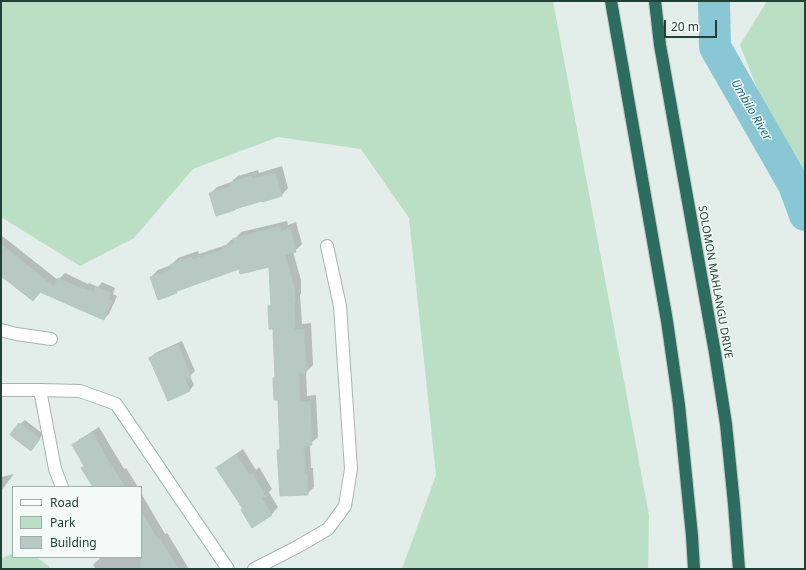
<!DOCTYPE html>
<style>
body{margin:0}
#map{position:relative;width:806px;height:570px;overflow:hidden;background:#e3ede9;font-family:"Noto Sans",sans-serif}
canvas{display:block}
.frame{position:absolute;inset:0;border:2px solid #223f38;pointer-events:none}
.legend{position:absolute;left:12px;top:486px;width:130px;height:72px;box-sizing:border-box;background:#f4faf7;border:1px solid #a0afab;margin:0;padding:5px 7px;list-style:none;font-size:12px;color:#223f38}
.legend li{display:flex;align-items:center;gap:8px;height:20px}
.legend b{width:20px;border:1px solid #a0afab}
.scale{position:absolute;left:664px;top:20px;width:53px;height:18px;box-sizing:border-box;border:2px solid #223f38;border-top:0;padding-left:5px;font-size:12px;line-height:14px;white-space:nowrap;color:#223f38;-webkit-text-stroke:3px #f4faf7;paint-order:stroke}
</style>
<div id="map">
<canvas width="806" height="570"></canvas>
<div class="frame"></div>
<ul class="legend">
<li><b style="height:5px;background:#fff"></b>Road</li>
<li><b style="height:11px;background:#bbdfc5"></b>Park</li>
<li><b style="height:11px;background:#b8c8c2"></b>Building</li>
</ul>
<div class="scale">20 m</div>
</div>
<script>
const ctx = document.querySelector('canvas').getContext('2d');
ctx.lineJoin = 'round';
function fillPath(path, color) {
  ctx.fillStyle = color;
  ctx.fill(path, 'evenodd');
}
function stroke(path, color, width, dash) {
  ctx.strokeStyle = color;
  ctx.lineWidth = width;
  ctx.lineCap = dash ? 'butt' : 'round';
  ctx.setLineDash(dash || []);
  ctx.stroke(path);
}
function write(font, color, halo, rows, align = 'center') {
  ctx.font = font + ' "Noto Sans",sans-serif';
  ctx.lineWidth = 3;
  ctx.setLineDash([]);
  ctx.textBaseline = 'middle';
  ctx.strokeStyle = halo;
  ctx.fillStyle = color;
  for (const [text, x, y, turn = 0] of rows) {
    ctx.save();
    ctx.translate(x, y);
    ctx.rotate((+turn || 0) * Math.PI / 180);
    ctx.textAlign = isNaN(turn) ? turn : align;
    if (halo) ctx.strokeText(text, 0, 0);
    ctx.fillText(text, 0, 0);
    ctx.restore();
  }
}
fillPath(new Path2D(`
 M 1,1 L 553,1 L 649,515 L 648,569 L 402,569 L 436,475 L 409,218 L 361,149 L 278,137 L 193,169 L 134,238 L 80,266 L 1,217 Z
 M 767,1 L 805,1 L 805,208 L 740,45 Z
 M 13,553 L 13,557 L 36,557 L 49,566 L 50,569 L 1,569 L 1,559 Z`), '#bbdfc5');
fillPath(new Path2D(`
 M 282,166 L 288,188 L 282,195 L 237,207 L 235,210 L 210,194 L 217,187 L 231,182 L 238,176 L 258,170 L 259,173 Z
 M 287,221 L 288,225 L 296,222 L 302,244 L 295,251 L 293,252 L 301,280 L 301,294 L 300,295 L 302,324 L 311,323 L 313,365 L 306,372 L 307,396 L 316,395 L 318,437 L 310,444 L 311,468 L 313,468 L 314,487 L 307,494 L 278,450 L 281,447 L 279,399 L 274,378 L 276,376 L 274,327 L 269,306 L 272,303 L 270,266 L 240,268 L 179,289 L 177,292 L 151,277 L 158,270 L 171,265 L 178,258 L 198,251 L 199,254 L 226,245 L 231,240 L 235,239 L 241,232 Z
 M 1,235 L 58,280 L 65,273 L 88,284 L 89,283 L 98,287 L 102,282 L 115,288 L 113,294 L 117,296 L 109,314 L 104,319 L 1,275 Z
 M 182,341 L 195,371 L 190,376 L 194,385 L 190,390 L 150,358 L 155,353 Z
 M 25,420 L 43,434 L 35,445 L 20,424 Z
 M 99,427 L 124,469 L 126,468 L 138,487 L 99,487 L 85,465 L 73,446 L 80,439 Z
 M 243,449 L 256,470 L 259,467 L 272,489 L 269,492 L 278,507 L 272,514 L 252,526 L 244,509 L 217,468 L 224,462 Z
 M 14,474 L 1,491 L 1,477 Z
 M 141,493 L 165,534 L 167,533 L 189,569 L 96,569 L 93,565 L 101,557 L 141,557 Z`), '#0003');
stroke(new Path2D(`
 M 714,1 L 715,47 L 794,185 L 805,215`), '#8ac7d4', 32);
const building = new Path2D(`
 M 275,173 L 282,196 L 262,202 L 262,201 L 235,209 L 235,210 L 216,216 L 209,193 L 231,187 L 230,183 L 251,176 L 253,179 Z
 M 280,227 L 281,231 L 290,228 L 296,252 L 285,255 L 294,287 L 295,302 L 294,302 L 295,330 L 304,330 L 306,373 L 299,373 L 300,402 L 310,402 L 312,445 L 304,446 L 305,474 L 307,474 L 308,495 L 280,496 L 277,450 L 280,450 L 278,400 L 274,400 L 273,378 L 275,378 L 273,329 L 269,329 L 268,306 L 271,306 L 269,267 L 240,274 L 239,269 L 177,291 L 177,293 L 158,300 L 150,277 L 172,269 L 170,265 L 191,257 L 193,260 L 223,249 L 223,246 L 235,243 L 233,239 Z
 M 1,244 L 54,287 L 58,278 L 82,289 L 82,288 L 94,292 L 96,287 L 111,293 L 108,299 L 112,301 L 104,320 L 40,292 L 33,301 L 1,276 Z
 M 178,345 L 191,376 L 185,379 L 190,391 L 168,401 L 149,358 Z
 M 19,423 L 40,439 L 31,451 L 10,435 Z
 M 92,433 L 103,450 L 102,451 L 125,487 L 93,487 L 81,468 L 84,466 L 72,445 Z
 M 236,455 L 249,475 L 252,473 L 266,497 L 261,497 L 272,515 L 252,528 L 241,510 L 243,509 L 216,468 Z
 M 141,512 L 158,540 L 160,539 L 178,569 L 141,569 Z`);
fillPath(building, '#b8c8c2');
stroke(building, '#b5c7c0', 1);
const minor = new Path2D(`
 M 1,330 L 16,334 L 51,339
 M 1,390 L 40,390 L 80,391 L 116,404 L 228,569
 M 40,390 L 55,469 L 62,487
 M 254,569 L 297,547 L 328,529 L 345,506 L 351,469 L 340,306 L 327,246`);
const highway = new Path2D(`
 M 611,1 L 667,321 L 679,405 L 692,536 L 694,569
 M 655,1 L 660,45 L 715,353 L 726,424 L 734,504 L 739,569`);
stroke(minor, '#a5b5b0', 14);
stroke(highway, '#c1c9c7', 14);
stroke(minor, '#fff', 12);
stroke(highway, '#2d6d60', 12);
write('11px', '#223f38', '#f4faf7', [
 ["SOLOMON MAHLANGU DRIVE",715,282,80]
]);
write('italic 12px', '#1a6c7e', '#f4faf7', [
 ["Umbilo River",751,110,60]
]);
</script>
